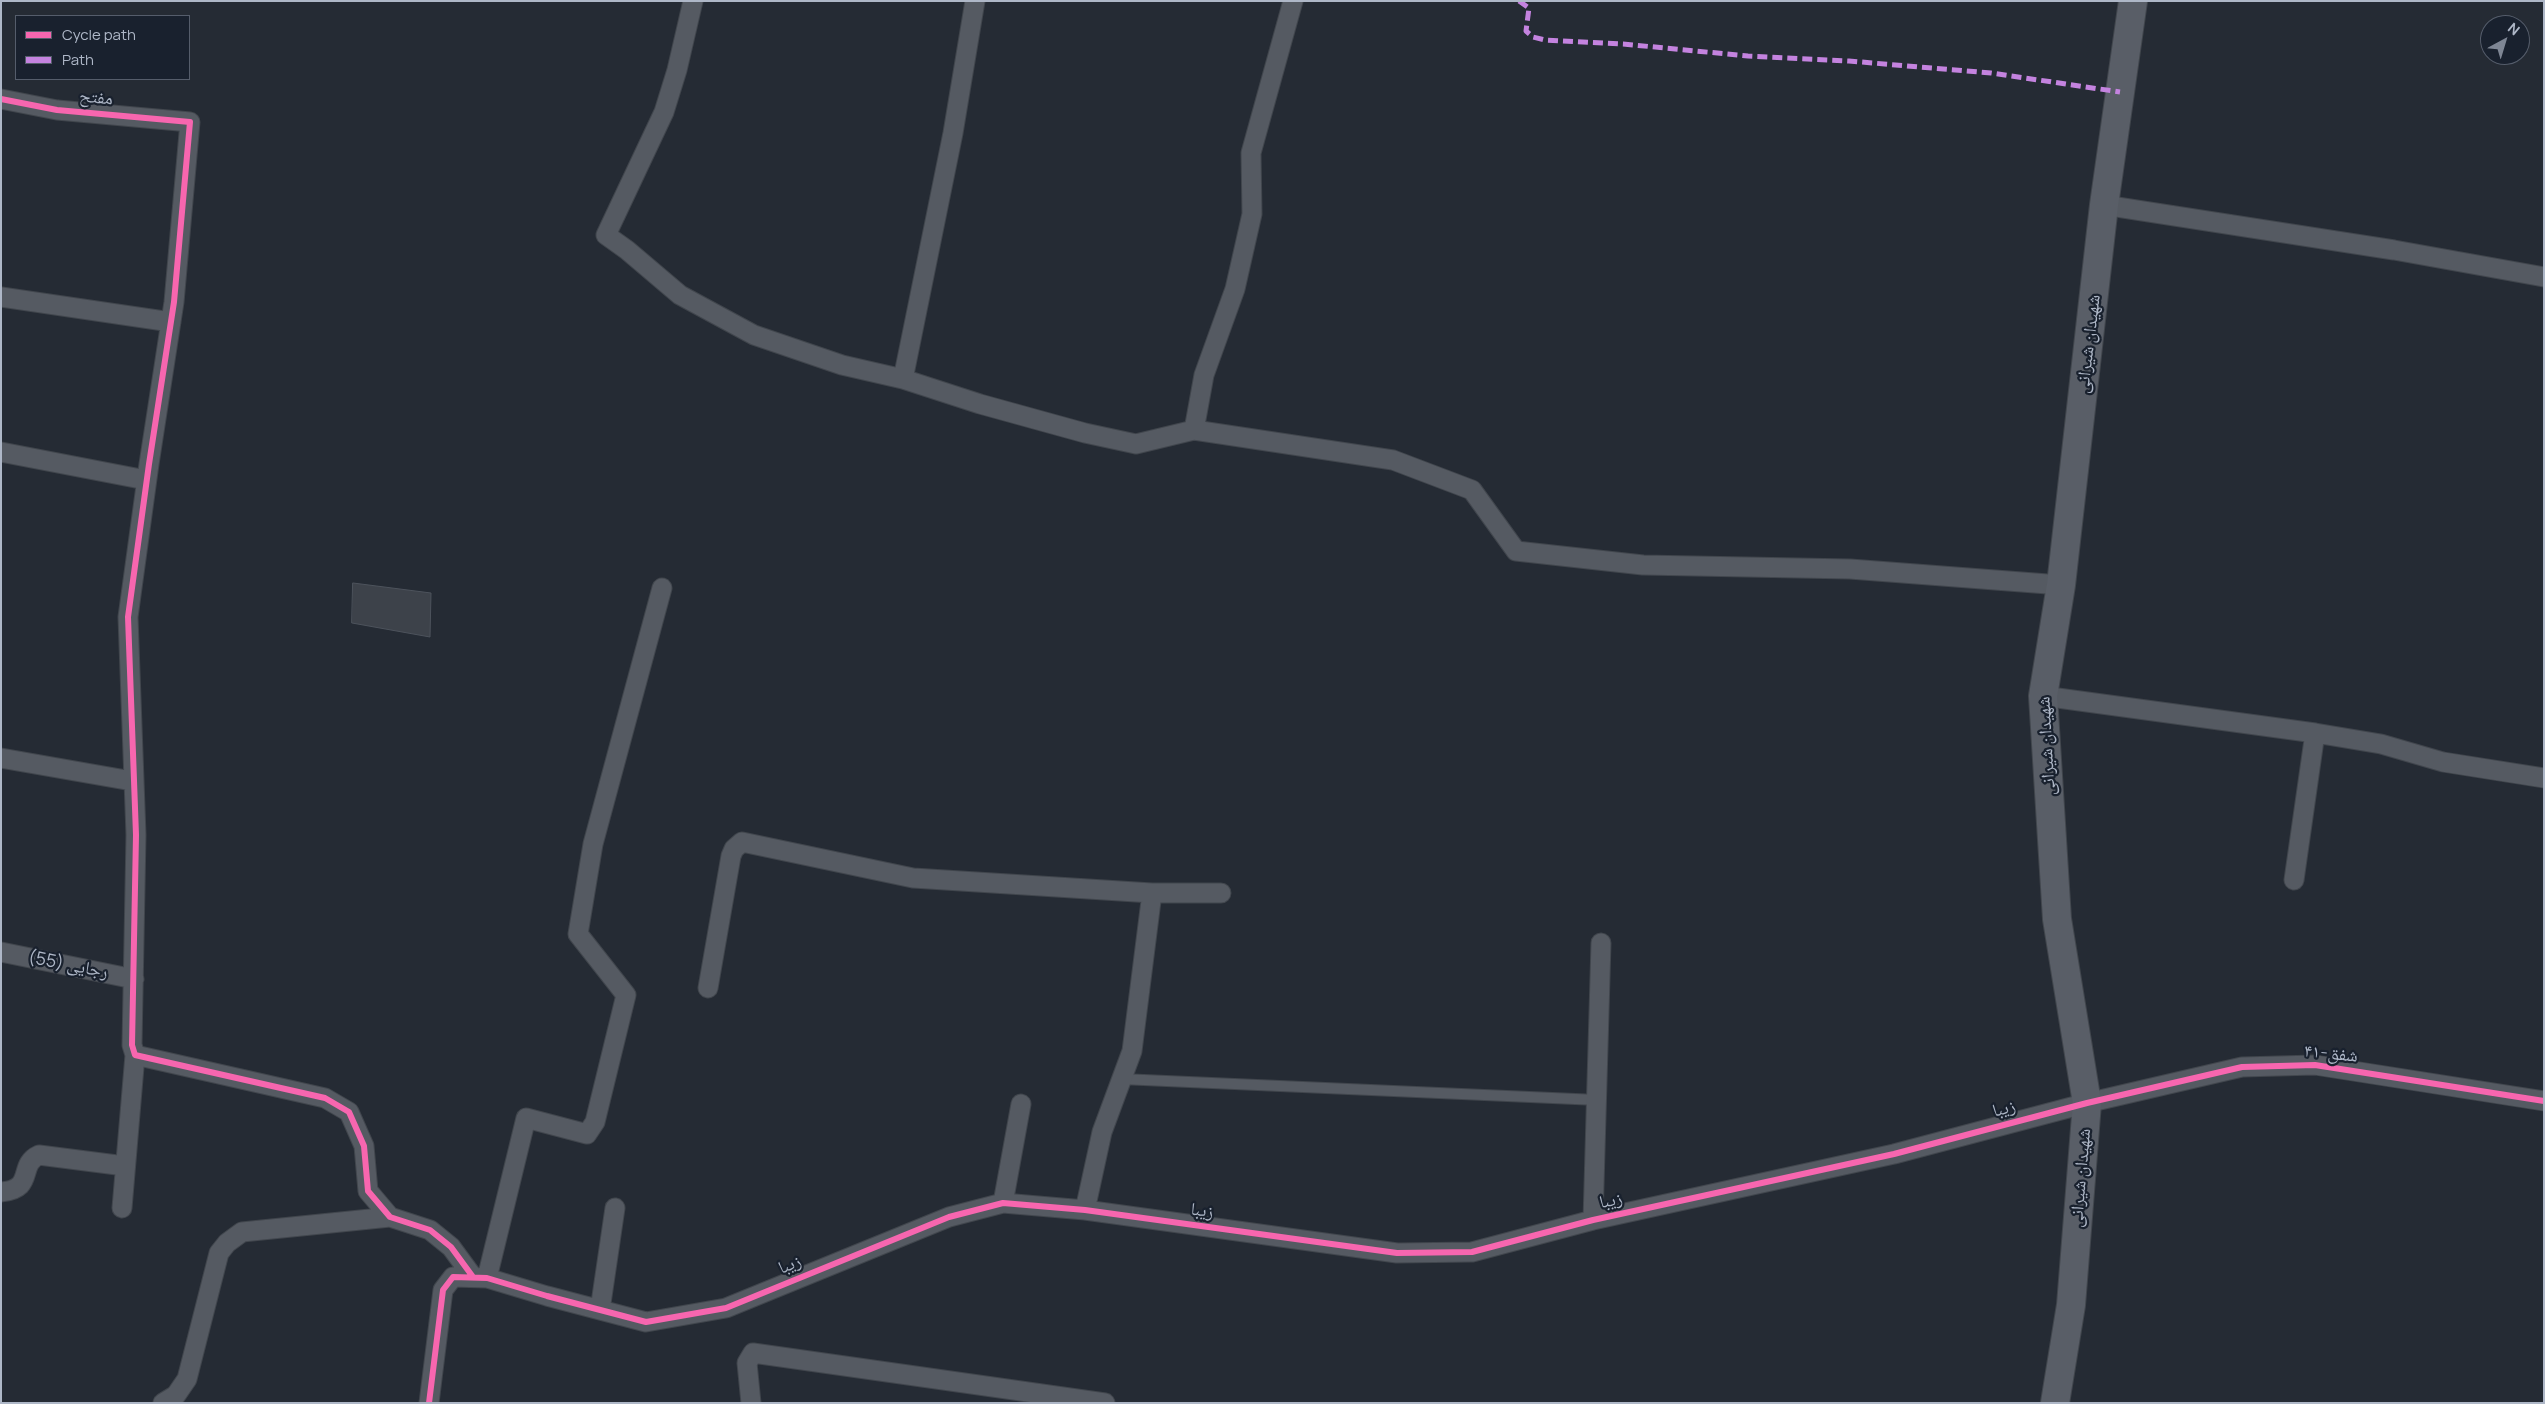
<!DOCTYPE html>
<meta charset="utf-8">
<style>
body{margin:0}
#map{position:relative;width:2545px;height:1404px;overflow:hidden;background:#252b34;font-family:Manrope,sans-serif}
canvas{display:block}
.frame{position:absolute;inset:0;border:2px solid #aeb7c7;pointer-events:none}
.legend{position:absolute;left:15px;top:15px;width:175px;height:65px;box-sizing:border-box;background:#19212e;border:1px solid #555d6b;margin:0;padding:6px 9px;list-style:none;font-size:15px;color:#aeb7c7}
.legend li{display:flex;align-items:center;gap:10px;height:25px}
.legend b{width:25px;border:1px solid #555d6b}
.north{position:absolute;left:2480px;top:15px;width:50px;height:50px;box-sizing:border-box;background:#19212e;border:1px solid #555d6b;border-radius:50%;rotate:39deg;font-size:14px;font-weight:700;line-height:20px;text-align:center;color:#aeb7c7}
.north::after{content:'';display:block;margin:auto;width:18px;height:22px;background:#7e8694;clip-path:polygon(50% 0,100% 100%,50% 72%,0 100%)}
</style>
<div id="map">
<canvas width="2545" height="1404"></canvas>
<div class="frame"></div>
<ul class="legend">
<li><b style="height:6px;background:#f766af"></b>Cycle path</li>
<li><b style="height:6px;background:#c483df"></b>Path</li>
</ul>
<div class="north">N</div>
</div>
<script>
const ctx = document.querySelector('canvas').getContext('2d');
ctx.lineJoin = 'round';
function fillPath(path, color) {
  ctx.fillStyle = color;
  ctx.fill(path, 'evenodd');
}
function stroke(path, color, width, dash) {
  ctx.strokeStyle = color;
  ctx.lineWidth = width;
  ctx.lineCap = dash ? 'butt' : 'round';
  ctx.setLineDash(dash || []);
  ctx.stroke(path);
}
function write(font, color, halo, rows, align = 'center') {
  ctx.font = font + ' Manrope,"Noto Naskh Arabic",sans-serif';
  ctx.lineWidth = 4.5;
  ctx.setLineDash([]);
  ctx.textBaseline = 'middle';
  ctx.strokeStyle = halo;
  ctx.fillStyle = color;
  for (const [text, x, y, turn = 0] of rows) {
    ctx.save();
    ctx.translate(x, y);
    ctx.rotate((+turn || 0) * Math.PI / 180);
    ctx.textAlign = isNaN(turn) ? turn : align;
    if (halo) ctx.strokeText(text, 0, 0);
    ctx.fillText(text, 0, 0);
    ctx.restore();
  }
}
const building = new Path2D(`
 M 353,583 L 431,593 L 430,637 L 352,623 Z`);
fillPath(building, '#3d424a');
stroke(building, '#4d535c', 1);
const lane = new Path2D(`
 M 1121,1079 L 1598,1100`);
const street = new Path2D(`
 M 693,1 L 677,70 L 664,112 L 606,235 L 627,250 L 680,295 L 754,335 L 842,365 L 903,379
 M 975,1 L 953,133 L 903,379 L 980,404 L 1085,433 L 1136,444 L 1194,430
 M 1293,1 L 1251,153 L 1252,214 L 1235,289 L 1204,375 L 1194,430 L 1393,460 L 1472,490 L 1516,551 L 1643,565 L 1850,569 L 2061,585
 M 1,99 L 57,110 L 190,122 L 174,302 L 149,464 L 128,617 L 136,835 L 132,1045 L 135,1055 L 325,1098 L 349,1112 L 364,1146 L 368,1191 L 390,1217 L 430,1230 L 451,1247 L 473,1277
 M 2104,205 L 2394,250 L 2544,277
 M 1,297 L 171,322
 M 1,452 L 146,480
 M 2043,696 L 2315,733 L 2381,744 L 2443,762 L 2544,778
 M 1,758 L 132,781
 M 2294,880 L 2315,733
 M 1,952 L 134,979
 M 708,988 L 731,856 L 734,849 L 742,842 L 913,878 L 1152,893
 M 1,1192 C 36,1189 17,1165 39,1155 L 125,1166
 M 1003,1203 L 1021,1104
 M 122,1208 L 135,1055
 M 1085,1210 L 1102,1132 L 1132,1051 L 1152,893 L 1221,893
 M 1593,1220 L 1601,943
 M 487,1278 L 526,1118 L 587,1134 L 595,1122 L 626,995 L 578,934 L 593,844 L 662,588
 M 600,1310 L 615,1208
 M 163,1403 L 176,1395 L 187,1379 L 219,1253 L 227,1243 L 242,1232 L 390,1217
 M 429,1403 L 443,1290 L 453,1277 L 487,1278 L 547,1296 L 646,1322 L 726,1308 L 949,1217 L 1003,1203 L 1085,1210 L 1397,1253 L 1472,1252 L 1593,1220 L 1894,1154 L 2087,1103 L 2242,1067 L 2315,1065 L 2544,1101
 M 751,1403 L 747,1363 L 753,1353 L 1105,1403`);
const secondary = new Path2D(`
 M 2055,1403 L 2071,1305 L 2087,1103 L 2057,919 L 2043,696 L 2061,585 L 2104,205 L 2133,1`);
stroke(lane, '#41464d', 12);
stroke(street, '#41464d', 21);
stroke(secondary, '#41464d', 30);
stroke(lane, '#555a62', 10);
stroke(street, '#555a62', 19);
stroke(secondary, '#595e67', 28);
stroke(new Path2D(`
 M 1519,1 L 1529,8 L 1526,31 L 1533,37 L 1545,40 L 1623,44 L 1748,56 L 1849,61 L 1991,73 L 2120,92`), '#c483df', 5, [10, 5]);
stroke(new Path2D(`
 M 1,99 L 57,110 L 190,122 L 174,302 L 149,464 L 128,617 L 136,835 L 132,1045 L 135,1055 L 325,1098 L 349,1112 L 364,1146 L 368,1191 L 390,1217 L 430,1230 L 451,1247 L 473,1277
 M 429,1403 L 443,1290 L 453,1277 L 487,1278 L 547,1296 L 646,1322 L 726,1308 L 949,1217 L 1003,1203 L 1085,1210 L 1397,1253 L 1472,1252 L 1593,1220 L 1894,1154 L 2087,1103 L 2242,1067 L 2315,1065 L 2544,1101`), '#f766af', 6);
write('18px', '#aeb7c7', '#19212e', [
 ["مفتح",96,98,5],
 ["شهیدان شیرانی",2089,344,-83],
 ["شهیدان شیرانی",2047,746,-93],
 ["رجایی (55)",68,965,11],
 ["شفق-۴۱",2331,1054,6],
 ["زیبا",2004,1109,-15],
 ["شهیدان شیرانی",2081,1178,-85],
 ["زیبا",1611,1201,-12],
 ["زیبا",1202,1211,8],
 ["زیبا",790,1265,-22]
]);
</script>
